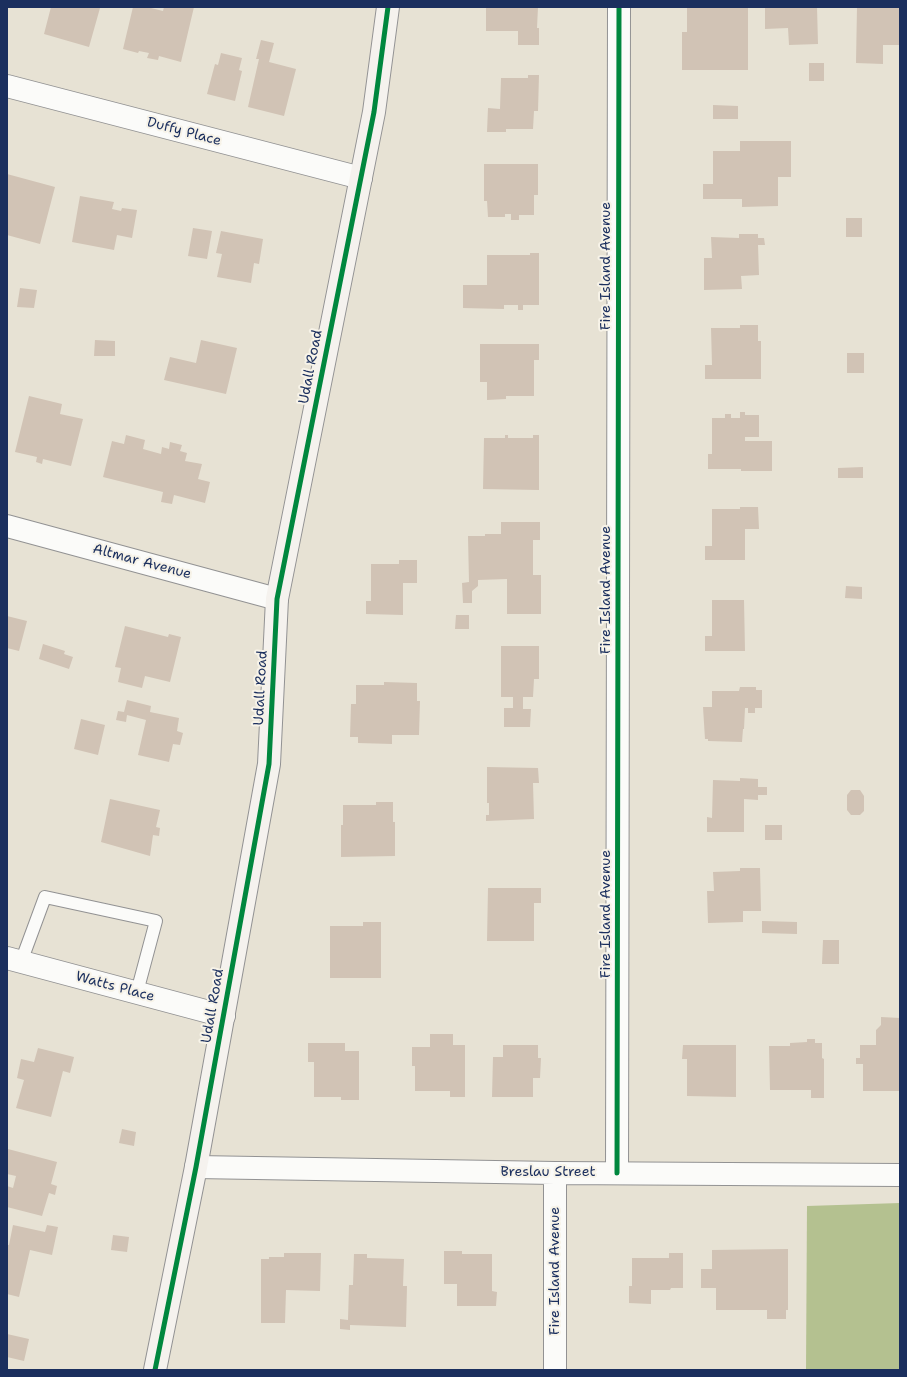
<!DOCTYPE html>
<style>
body{margin:0}
#map{position:relative;width:907px;height:1377px;overflow:hidden;background:#e7e2d4;font-family:"Shantell Sans",sans-serif}
canvas{display:block}
.frame{position:absolute;inset:0;border:8px solid #1b2f5e;pointer-events:none}
</style>
<div id="map">
<canvas width="907" height="1377"></canvas>
<div class="frame"></div>
</div>
<script>
const ctx = document.querySelector('canvas').getContext('2d');
ctx.lineJoin = 'round';
function fillPath(path, color) {
  ctx.fillStyle = color;
  ctx.fill(path, 'evenodd');
}
function stroke(path, color, width, dash) {
  ctx.strokeStyle = color;
  ctx.lineWidth = width;
  ctx.lineCap = dash ? 'butt' : 'round';
  ctx.setLineDash(dash || []);
  ctx.stroke(path);
}
function write(font, color, halo, rows, align = 'center') {
  ctx.font = font + ' "Shantell Sans",sans-serif';
  ctx.lineWidth = 4;
  ctx.setLineDash([]);
  ctx.textBaseline = 'middle';
  ctx.strokeStyle = halo;
  ctx.fillStyle = color;
  for (const [text, x, y, turn = 0] of rows) {
    ctx.save();
    ctx.translate(x, y);
    ctx.rotate((+turn || 0) * Math.PI / 180);
    ctx.textAlign = isNaN(turn) ? turn : align;
    if (halo) ctx.strokeText(text, 0, 0);
    ctx.fillText(text, 0, 0);
    ctx.restore();
  }
}
fillPath(new Path2D(`
 M 900,1203 L 900,1370 L 806,1370 L 807,1206 Z`), '#b4c190');
fillPath(new Path2D(`
 M 51,7 L 100,8 L 89,47 L 44,34 Z
 M 133,7 L 147,7 L 163,11 L 164,7 L 194,7 L 181,62 L 159,56 L 158,60 L 147,58 L 149,53 L 139,51 L 138,53 L 123,49 Z
 M 486,7 L 538,7 L 537,28 L 539,28 L 539,45 L 518,45 L 518,31 L 486,31 Z
 M 687,7 L 748,7 L 748,70 L 682,70 L 682,32 L 687,32 Z
 M 765,7 L 817,7 L 818,44 L 789,45 L 788,28 L 765,29 Z
 M 857,7 L 900,7 L 900,45 L 883,45 L 883,64 L 856,63 Z
 M 261,40 L 274,43 L 269,62 L 296,69 L 284,116 L 248,107 L 259,59 L 256,59 Z
 M 221,53 L 242,58 L 239,70 L 242,71 L 235,101 L 207,94 L 215,64 L 218,65 Z
 M 809,63 L 824,63 L 824,81 L 809,81 Z
 M 528,75 L 539,75 L 538,111 L 534,111 L 533,129 L 506,129 L 506,132 L 487,132 L 488,108 L 500,109 L 501,78 L 528,78 Z
 M 713,105 L 738,106 L 738,119 L 713,119 Z
 M 740,141 L 791,141 L 791,177 L 778,177 L 778,206 L 742,207 L 742,199 L 703,199 L 703,184 L 713,184 L 713,151 L 740,151 Z
 M 484,164 L 538,164 L 538,195 L 534,195 L 534,215 L 519,215 L 519,220 L 511,220 L 511,214 L 505,214 L 505,217 L 488,217 L 487,201 L 484,201 Z
 M 7,174 L 55,187 L 40,244 L 7,235 Z
 M 80,196 L 114,202 L 112,209 L 121,211 L 122,208 L 137,210 L 132,238 L 117,235 L 114,250 L 72,242 Z
 M 846,218 L 862,218 L 862,237 L 846,237 Z
 M 193,228 L 212,231 L 207,259 L 188,256 Z
 M 221,231 L 263,239 L 259,264 L 254,263 L 251,283 L 217,277 L 222,254 L 216,253 Z
 M 739,234 L 758,234 L 758,238 L 764,238 L 765,245 L 758,245 L 759,275 L 741,276 L 742,289 L 704,290 L 704,258 L 712,258 L 711,237 L 739,238 Z
 M 530,253 L 539,253 L 539,305 L 523,305 L 523,310 L 518,310 L 518,305 L 504,305 L 504,309 L 463,308 L 463,285 L 487,285 L 487,255 L 530,255 Z
 M 20,288 L 37,290 L 34,308 L 17,307 Z
 M 740,325 L 758,325 L 758,341 L 761,341 L 761,379 L 705,379 L 705,365 L 712,365 L 711,328 L 740,328 Z
 M 95,340 L 115,341 L 115,356 L 94,356 Z
 M 201,340 L 237,348 L 226,394 L 164,380 L 170,357 L 196,363 Z
 M 480,344 L 539,344 L 539,360 L 534,360 L 534,396 L 506,396 L 506,399 L 487,400 L 487,382 L 480,382 Z
 M 847,353 L 864,353 L 864,373 L 847,373 Z
 M 29,396 L 62,404 L 60,414 L 83,419 L 71,466 L 43,459 L 42,464 L 36,462 L 37,457 L 15,452 Z
 M 740,412 L 745,412 L 745,415 L 759,415 L 759,437 L 745,437 L 745,441 L 772,441 L 772,471 L 741,471 L 741,469 L 708,469 L 708,454 L 712,454 L 712,418 L 725,418 L 725,414 L 731,414 L 731,418 L 740,418 Z
 M 126,435 L 145,440 L 143,449 L 161,454 L 162,447 L 169,449 L 170,442 L 182,445 L 180,451 L 187,453 L 185,461 L 202,464 L 198,479 L 210,482 L 205,503 L 174,495 L 172,504 L 161,502 L 163,492 L 103,477 L 112,441 L 124,444 Z
 M 505,435 L 508,435 L 508,438 L 533,438 L 533,435 L 539,435 L 539,490 L 483,489 L 484,438 L 505,438 Z
 M 863,467 L 863,478 L 838,478 L 838,468 Z
 M 740,507 L 758,507 L 759,529 L 745,529 L 745,560 L 705,560 L 705,546 L 712,546 L 712,509 L 740,509 Z
 M 501,522 L 540,522 L 540,540 L 533,540 L 533,575 L 541,575 L 541,614 L 507,614 L 507,579 L 478,580 L 478,586 L 472,591 L 472,603 L 463,603 L 462,583 L 469,582 L 468,536 L 485,536 L 485,534 L 501,534 Z
 M 399,560 L 417,560 L 417,583 L 403,583 L 403,615 L 366,614 L 366,601 L 371,601 L 371,564 L 399,564 Z
 M 846,586 L 862,587 L 862,599 L 845,598 Z
 M 712,600 L 744,600 L 745,651 L 705,651 L 705,636 L 712,636 Z
 M 456,615 L 469,615 L 469,629 L 455,629 Z
 M 7,616 L 27,621 L 19,651 L 7,648 Z
 M 125,626 L 168,637 L 169,634 L 181,637 L 170,682 L 145,676 L 142,688 L 118,682 L 121,668 L 115,667 Z
 M 43,644 L 65,651 L 64,654 L 73,657 L 69,669 L 39,659 Z
 M 501,646 L 539,646 L 539,679 L 534,679 L 533,697 L 523,697 L 523,709 L 531,709 L 530,727 L 504,727 L 504,708 L 513,708 L 513,697 L 501,697 Z
 M 384,682 L 417,683 L 417,701 L 420,701 L 419,735 L 392,735 L 392,744 L 358,743 L 358,737 L 350,737 L 351,704 L 356,704 L 356,685 L 384,685 Z
 M 740,687 L 756,687 L 756,690 L 762,690 L 762,708 L 755,708 L 755,713 L 748,713 L 748,708 L 745,708 L 744,729 L 743,729 L 742,742 L 708,741 L 708,739 L 705,739 L 703,707 L 712,707 L 712,691 L 739,691 Z
 M 127,700 L 151,706 L 150,712 L 179,718 L 177,731 L 183,733 L 180,745 L 173,744 L 169,762 L 138,755 L 146,720 L 127,715 L 126,722 L 116,720 L 118,711 L 124,712 Z
 M 81,719 L 105,725 L 98,755 L 74,749 Z
 M 487,767 L 538,768 L 539,783 L 533,783 L 534,819 L 486,821 L 486,815 L 489,815 L 489,803 L 487,803 Z
 M 740,778 L 758,779 L 758,787 L 767,787 L 767,795 L 758,795 L 758,800 L 744,799 L 744,832 L 707,832 L 707,817 L 712,818 L 713,780 L 740,781 Z
 M 851,790 L 860,790 L 864,796 L 864,811 L 860,815 L 851,815 L 847,810 L 847,795 Z
 M 110,799 L 160,810 L 156,827 L 160,828 L 159,836 L 153,835 L 150,856 L 101,842 Z
 M 376,802 L 393,802 L 393,822 L 395,822 L 395,856 L 341,857 L 341,825 L 343,825 L 343,805 L 376,805 Z
 M 765,825 L 782,825 L 782,840 L 765,840 Z
 M 740,868 L 760,868 L 761,911 L 743,911 L 743,922 L 708,923 L 707,891 L 714,891 L 713,872 L 740,871 Z
 M 488,888 L 541,888 L 541,903 L 534,903 L 534,941 L 487,941 Z
 M 762,921 L 797,922 L 797,934 L 762,933 Z
 M 363,922 L 381,922 L 381,978 L 330,978 L 330,926 L 363,926 Z
 M 823,940 L 839,940 L 839,964 L 822,964 Z
 M 881,1017 L 900,1018 L 900,1091 L 863,1091 L 863,1064 L 856,1064 L 856,1058 L 860,1058 L 860,1045 L 876,1045 L 876,1030 L 881,1025 Z
 M 430,1034 L 453,1034 L 453,1045 L 465,1045 L 465,1097 L 450,1097 L 450,1091 L 415,1091 L 415,1066 L 412,1066 L 412,1047 L 430,1047 Z
 M 807,1039 L 815,1039 L 815,1043 L 822,1043 L 822,1058 L 824,1059 L 824,1098 L 811,1098 L 811,1090 L 770,1090 L 769,1046 L 790,1046 L 790,1043 L 807,1042 Z
 M 308,1043 L 345,1043 L 345,1051 L 359,1051 L 359,1100 L 341,1100 L 341,1097 L 314,1097 L 314,1062 L 308,1062 Z
 M 503,1045 L 538,1045 L 538,1058 L 541,1058 L 540,1078 L 533,1078 L 533,1097 L 492,1097 L 493,1057 L 503,1057 Z
 M 683,1045 L 736,1045 L 736,1097 L 687,1096 L 687,1059 L 682,1059 Z
 M 38,1048 L 74,1057 L 70,1073 L 63,1071 L 51,1117 L 16,1108 L 24,1080 L 17,1078 L 21,1059 L 34,1062 Z
 M 122,1129 L 136,1132 L 134,1146 L 119,1143 Z
 M 8,1149 L 57,1162 L 51,1184 L 57,1186 L 55,1195 L 49,1193 L 42,1216 L 7,1207 L 7,1186 L 13,1188 L 16,1176 L 7,1174 L 7,1154 Z
 M 13,1225 L 45,1232 L 47,1225 L 58,1227 L 52,1255 L 30,1250 L 19,1297 L 7,1294 L 7,1245 L 9,1245 Z
 M 113,1235 L 129,1237 L 127,1252 L 111,1250 Z
 M 788,1249 L 788,1310 L 786,1310 L 786,1319 L 767,1319 L 767,1310 L 716,1310 L 716,1288 L 701,1288 L 701,1269 L 712,1269 L 712,1250 Z
 M 444,1251 L 462,1251 L 462,1254 L 492,1254 L 492,1291 L 497,1292 L 496,1306 L 457,1306 L 457,1284 L 444,1284 Z
 M 284,1253 L 321,1253 L 320,1291 L 286,1290 L 285,1323 L 261,1323 L 261,1259 L 269,1259 L 269,1257 L 284,1257 Z
 M 669,1253 L 683,1253 L 683,1288 L 671,1288 L 670,1290 L 651,1290 L 651,1304 L 629,1303 L 629,1286 L 632,1286 L 632,1258 L 669,1258 Z
 M 354,1254 L 367,1254 L 367,1258 L 404,1259 L 403,1286 L 407,1286 L 406,1327 L 350,1325 L 350,1330 L 340,1329 L 340,1319 L 348,1320 L 349,1285 L 353,1285 Z
 M 7,1334 L 29,1339 L 24,1361 L 7,1357 Z`), '#d1c3b5');
const lane = new Path2D(`
 M 21,962 L 45,897 L 156,921 L 137,992`);
const street = new Path2D(`
 M 7,86 L 361,178
 M 7,526 L 277,599
 M 7,958 L 224,1016
 M 196,1167 L 555,1173 L 900,1175
 M 617,1173 L 619,7
 M 555,1370 L 555,1173`);
const secondary = new Path2D(`
 M 155,1370 L 196,1167 L 269,764 L 277,599 L 374,112 L 388,7`);
stroke(lane, '#929293', 14);
stroke(street, '#929293', 24);
stroke(secondary, '#929293', 24);
stroke(lane, '#fbfbf9', 12);
stroke(street, '#fbfbf9', 22);
stroke(secondary, '#f5f2ee', 22);
stroke(new Path2D(`
 M 617,1173 L 619,7
 M 155,1370 L 196,1167 L 269,764 L 277,599 L 374,112 L 388,7`), '#00873e', 5);
write('14px', '#1b2f5e', '#f7f3e8', [
 ["Duffy Place",184,132,15],
 ["Fire Island Avenue",606,266,-90],
 ["Udall Road",311,367,-79],
 ["Altmar Avenue",142,562,15],
 ["Fire Island Avenue",606,590,-90],
 ["Udall Road",261,688,-87],
 ["Fire Island Avenue",606,914,-90],
 ["Watts Place",115,987,15],
 ["Udall Road",213,1006,-80],
 ["Breslau Street",548,1172],
 ["Fire Island Avenue",555,1271,-90]
]);
</script>
